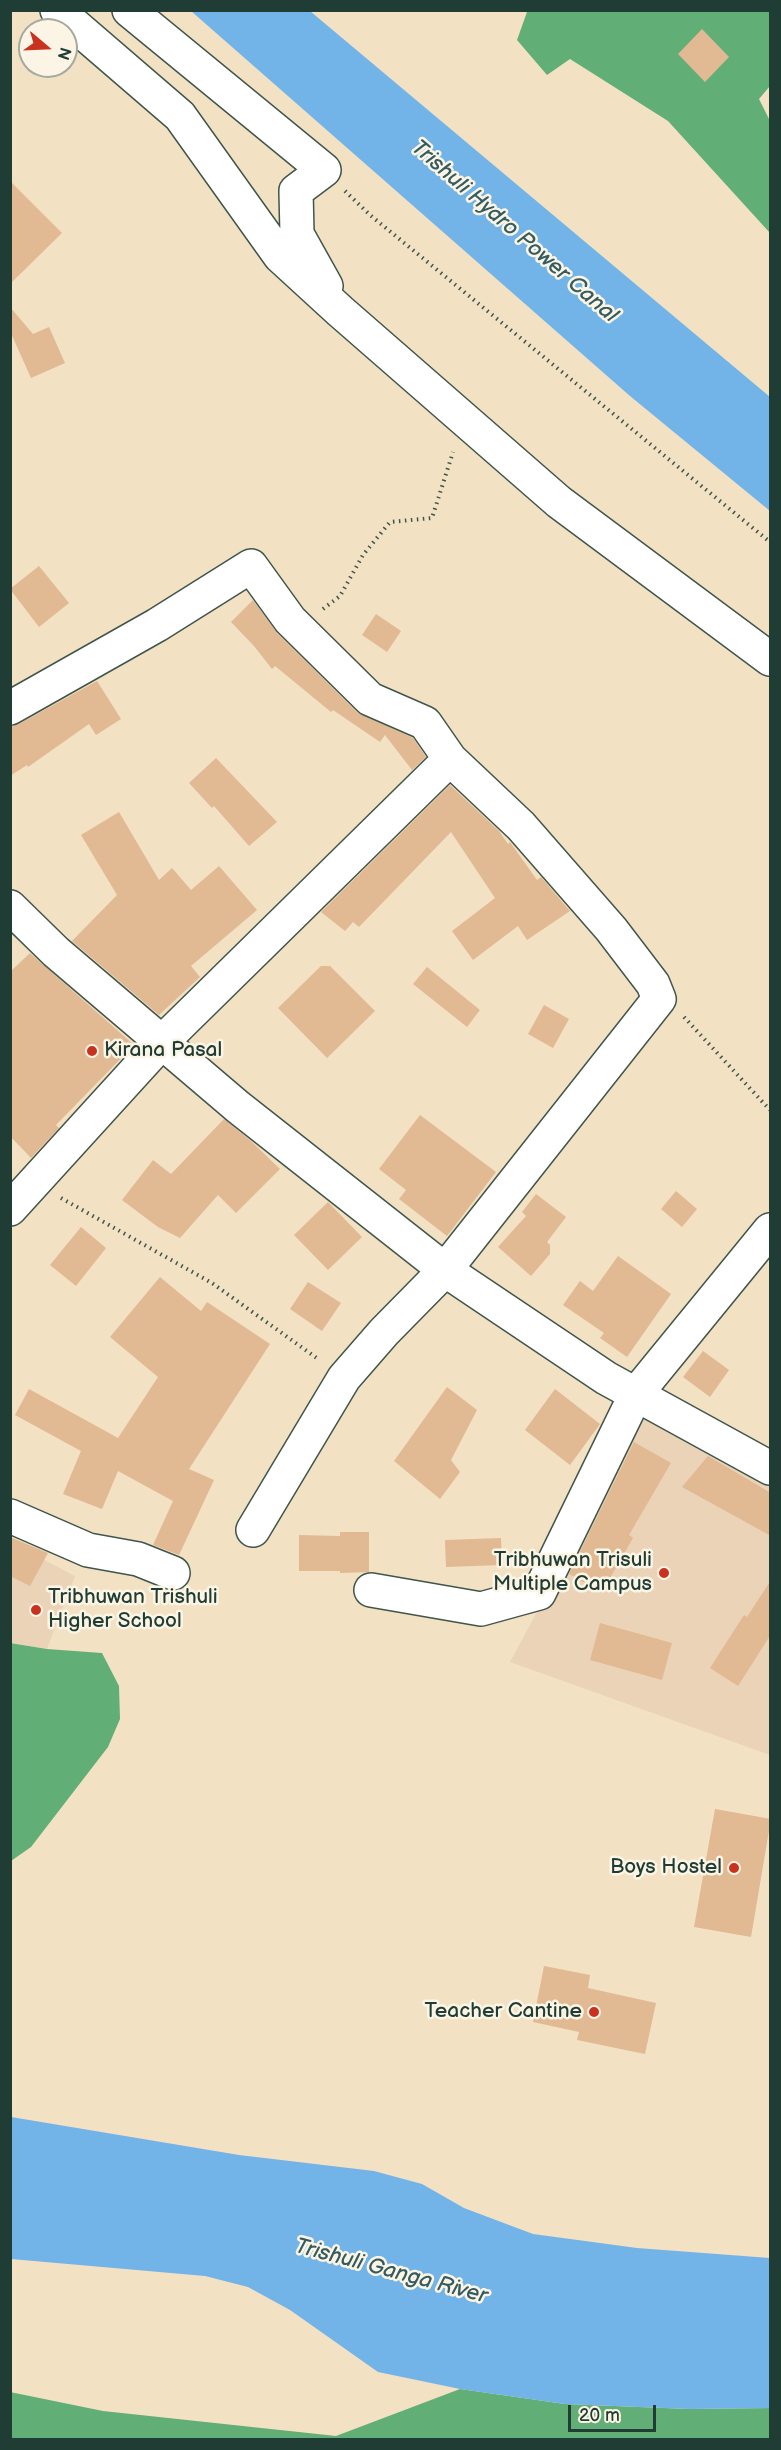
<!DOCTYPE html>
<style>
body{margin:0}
#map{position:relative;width:781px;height:2450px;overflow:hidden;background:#f3e1c4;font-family:"Balsamiq Sans",sans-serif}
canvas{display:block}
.frame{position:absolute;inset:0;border:12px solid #1f3d34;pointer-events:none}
.north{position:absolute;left:18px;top:18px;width:60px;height:60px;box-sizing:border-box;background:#fcf5e5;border:2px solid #a4ab9e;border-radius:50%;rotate:109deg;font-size:16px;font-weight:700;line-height:24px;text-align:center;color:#1f3d34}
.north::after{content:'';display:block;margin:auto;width:21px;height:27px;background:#c8321e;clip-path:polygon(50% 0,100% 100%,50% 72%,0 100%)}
.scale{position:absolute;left:568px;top:2405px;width:88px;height:27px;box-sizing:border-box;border:3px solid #1f3d34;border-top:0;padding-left:8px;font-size:18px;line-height:21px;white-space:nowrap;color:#1f3d34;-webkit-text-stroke:4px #fcf5e5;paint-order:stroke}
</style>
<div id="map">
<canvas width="781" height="2450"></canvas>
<div class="frame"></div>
<div class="north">N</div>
<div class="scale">20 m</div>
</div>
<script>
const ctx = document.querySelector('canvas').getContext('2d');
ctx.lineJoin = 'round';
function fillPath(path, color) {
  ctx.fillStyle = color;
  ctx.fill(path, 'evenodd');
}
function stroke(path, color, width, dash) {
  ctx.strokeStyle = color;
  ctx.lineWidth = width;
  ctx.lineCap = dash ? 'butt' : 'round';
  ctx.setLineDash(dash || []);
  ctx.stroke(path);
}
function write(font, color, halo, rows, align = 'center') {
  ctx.font = font + ' "Balsamiq Sans",sans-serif';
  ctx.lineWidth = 5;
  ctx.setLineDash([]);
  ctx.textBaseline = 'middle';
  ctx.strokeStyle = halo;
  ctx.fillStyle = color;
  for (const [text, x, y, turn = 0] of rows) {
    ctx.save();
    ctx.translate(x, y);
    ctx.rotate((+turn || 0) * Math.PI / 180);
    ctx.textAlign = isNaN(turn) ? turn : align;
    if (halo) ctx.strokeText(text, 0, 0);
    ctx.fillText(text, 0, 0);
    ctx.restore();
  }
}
fillPath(new Path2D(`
 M 646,1410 L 770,1483 L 770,1755 L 510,1662 Z
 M 10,1542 L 75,1576 L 47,1649 L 11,1643 Z`), '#ebd3b8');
fillPath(new Path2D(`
 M 525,11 L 770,11 L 770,86 L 759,99 L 770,121 L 770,233 L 668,121 L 570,59 L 547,75 L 517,40 L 527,12 Z
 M 10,1643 L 47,1649 L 102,1653 L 119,1686 L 120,1719 L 108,1747 L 31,1847 L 11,1861 Z
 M 460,2389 L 565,2404 L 689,2409 L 770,2408 L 770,2439 L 11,2439 L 10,2392 L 103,2411 L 336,2436 Z`), '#62ae77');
fillPath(new Path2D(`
 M 191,11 L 310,11 L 770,397 L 770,511 L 630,396 Z
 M 11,2117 L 239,2155 L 374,2171 L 422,2184 L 464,2208 L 533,2234 L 637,2248 L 770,2258 L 770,2408 L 689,2409 L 565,2404 L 460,2389 L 378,2372 L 290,2310 L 248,2287 L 205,2276 L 11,2259 Z`), '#72b4e7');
fillPath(new Path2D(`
 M 702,29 L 729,57 L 705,82 L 678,54 Z
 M 10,181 L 62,233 L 10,284 Z
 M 10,307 L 33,334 L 49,327 L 65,363 L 31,378 L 10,331 Z
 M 39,566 L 69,603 L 39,627 L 10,589 Z
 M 253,600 L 277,633 L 357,712 L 413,738 L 426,757 L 412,770 L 385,735 L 380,742 L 333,710 L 331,712 L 275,666 L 272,669 L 254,646 L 231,622 Z
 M 376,614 L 401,631 L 387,652 L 362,635 Z
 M 97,681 L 121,719 L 96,735 L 89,724 L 28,767 L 27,765 L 10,776 L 10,727 L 19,724 Z
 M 216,758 L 277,822 L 249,846 L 214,806 L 212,808 L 189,783 Z
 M 450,785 L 499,831 L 508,844 L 510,842 L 537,880 L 541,877 L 570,911 L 527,940 L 518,926 L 473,960 L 452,931 L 495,898 L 451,832 L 359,927 L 353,922 L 345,931 L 321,912 Z
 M 119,812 L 159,880 L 172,868 L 191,890 L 219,866 L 257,910 L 191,966 L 200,977 L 159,1015 L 72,941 L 117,895 L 81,835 Z
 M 30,953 L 134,1045 L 56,1125 L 59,1128 L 31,1158 L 10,1136 L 10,972 Z
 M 321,966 L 330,966 L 375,1011 L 327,1058 L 278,1008 Z
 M 427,967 L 480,1010 L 467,1027 L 413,984 Z
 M 544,1005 L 569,1019 L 553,1048 L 528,1034 Z
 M 420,1115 L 496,1172 L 447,1236 L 399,1199 L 406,1190 L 379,1169 Z
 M 224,1119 L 252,1142 L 280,1169 L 236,1213 L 218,1195 L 180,1238 L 158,1227 L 122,1200 L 153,1160 L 171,1174 Z
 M 676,1191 L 697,1209 L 682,1227 L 661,1209 Z
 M 536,1194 L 566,1217 L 547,1242 L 550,1245 L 550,1254 L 531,1276 L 498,1247 L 526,1216 L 522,1212 Z
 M 328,1202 L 362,1237 L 328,1270 L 294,1235 Z
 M 81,1227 L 106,1248 L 76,1286 L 50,1265 Z
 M 618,1256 L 671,1294 L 627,1357 L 600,1338 L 604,1333 L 563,1305 L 580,1281 L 593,1291 Z
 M 160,1277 L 201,1311 L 207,1302 L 270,1344 L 189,1469 L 214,1480 L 179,1555 L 153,1545 L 173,1501 L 118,1471 L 102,1509 L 63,1494 L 81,1451 L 15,1415 L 29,1389 L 118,1438 L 158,1377 L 110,1337 Z
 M 308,1282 L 341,1303 L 322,1331 L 290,1309 Z
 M 703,1351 L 729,1370 L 710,1397 L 683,1377 Z
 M 447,1387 L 477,1410 L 451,1460 L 460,1472 L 440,1499 L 394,1461 Z
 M 555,1389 L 600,1424 L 570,1465 L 525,1430 Z
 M 634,1442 L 671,1463 L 629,1535 L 633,1538 L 602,1592 L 569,1574 Z
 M 708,1456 L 771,1493 L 771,1536 L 682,1487 Z
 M 340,1532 L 369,1532 L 369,1572 L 340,1573 L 340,1571 L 299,1571 L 299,1535 L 340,1536 Z
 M 10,1537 L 48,1553 L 30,1586 L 10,1576 Z
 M 501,1538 L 502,1565 L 446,1567 L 445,1540 Z
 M 771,1580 L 771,1634 L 738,1686 L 710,1668 L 744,1615 L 747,1617 Z
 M 600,1623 L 672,1643 L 662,1680 L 590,1660 Z
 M 715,1809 L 771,1819 L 751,1937 L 694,1927 Z
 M 544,1966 L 590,1975 L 588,1988 L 656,2003 L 645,2054 L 577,2040 L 579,2032 L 533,2022 Z`), '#e1b992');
const minor = new Path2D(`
 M 57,10 L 180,116 L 280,256 L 340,311 L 559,502 L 770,659
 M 129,10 L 324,170 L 296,191 L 297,234 L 326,286
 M 10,708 L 157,625 L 251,566 L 290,620 L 370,699 L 425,723 L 450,759 L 162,1042 L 10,1209
 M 10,907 L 56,952 L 238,1107 L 445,1270 L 606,1378 L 770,1468
 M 10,1516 L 88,1550 L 138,1559 L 173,1573
 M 253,1530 L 344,1378 L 384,1332 L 445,1270 L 659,999 L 653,984 L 611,929 L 521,826 L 450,759
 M 371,1590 L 481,1609 L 539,1593 L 636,1394 L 770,1230`);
stroke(minor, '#3f564a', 36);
stroke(new Path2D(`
 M 345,191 L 370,215 L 770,542
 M 323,609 L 340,596 L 363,555 L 390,522 L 432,518 L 453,452
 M 684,1017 L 770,1110
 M 61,1198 L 212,1283 L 318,1359`), '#3f564a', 4, [1.5, 4.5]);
stroke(minor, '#fff', 33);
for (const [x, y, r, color] of [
 [92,1051,6,"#c8321e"],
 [664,1573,6,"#c8321e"],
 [36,1610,6,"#c8321e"],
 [734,1868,6,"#c8321e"],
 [594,2012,6,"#c8321e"]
]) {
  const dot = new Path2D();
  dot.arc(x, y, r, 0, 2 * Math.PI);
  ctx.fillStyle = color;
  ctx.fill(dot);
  stroke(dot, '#fcf5e5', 2);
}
write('21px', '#1f3d34', '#fcf5e5', [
 ["Kirana Pasal",104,1051,"left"],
 ["Tribhuwan Trisuli",652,1561],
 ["Multiple Campus",652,1585],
 ["Tribhuwan Trishuli",48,1598,"left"],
 ["Higher School",48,1622,"left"],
 ["Boys Hostel",722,1868],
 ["Teacher Cantine",582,2012]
], 'right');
write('italic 22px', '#345b61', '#fcf5e5', [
 ["Trishuli Hydro Power Canal",514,232,41],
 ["Trishuli Ganga River",391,2272,15]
]);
</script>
